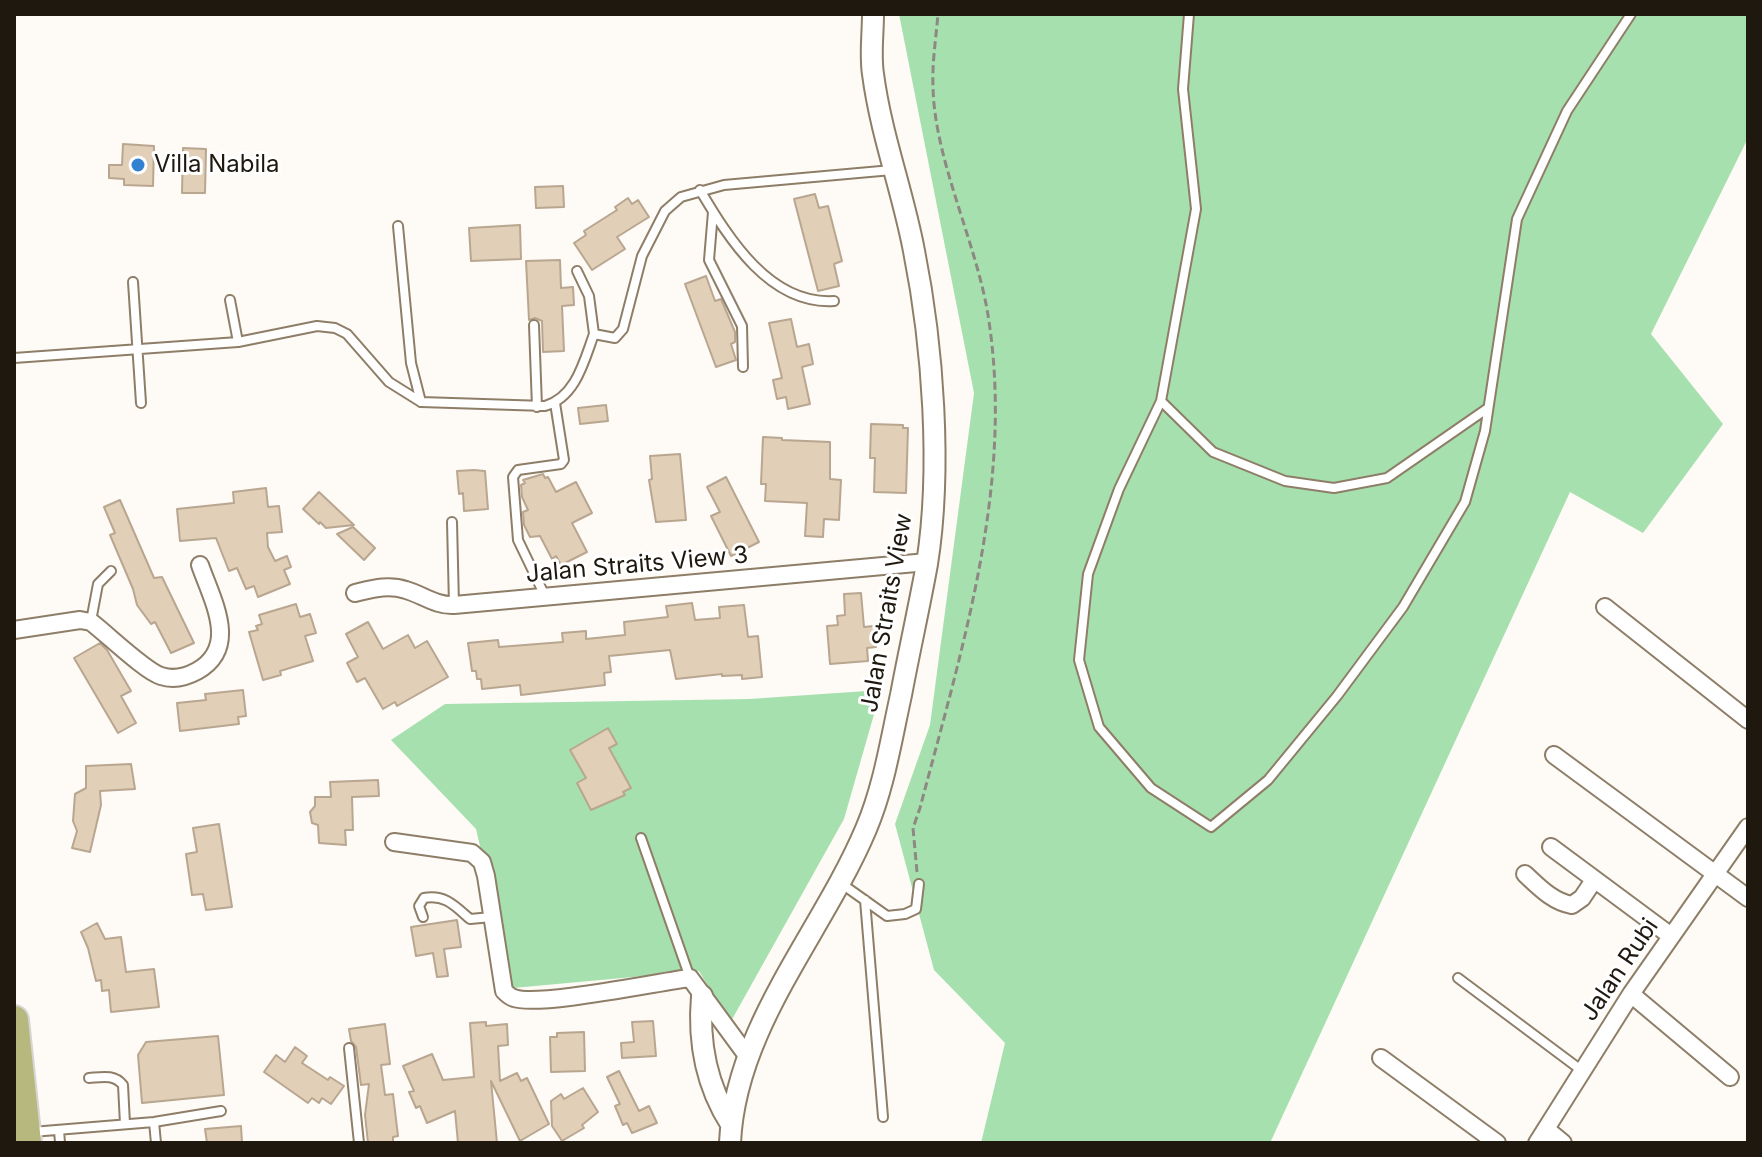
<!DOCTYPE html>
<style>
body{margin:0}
#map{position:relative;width:1762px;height:1157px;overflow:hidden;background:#fefaf5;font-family:Inter,sans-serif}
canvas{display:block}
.frame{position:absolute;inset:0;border:16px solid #1e180f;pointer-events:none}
</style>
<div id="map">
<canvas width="1762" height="1157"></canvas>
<div class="frame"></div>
</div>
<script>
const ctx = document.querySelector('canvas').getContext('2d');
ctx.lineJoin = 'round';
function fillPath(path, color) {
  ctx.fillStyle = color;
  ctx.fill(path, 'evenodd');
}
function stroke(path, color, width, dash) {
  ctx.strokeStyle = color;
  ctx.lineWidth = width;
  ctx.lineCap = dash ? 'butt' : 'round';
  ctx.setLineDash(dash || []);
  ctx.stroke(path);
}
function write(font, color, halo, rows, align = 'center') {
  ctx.font = font + ' Inter,sans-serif';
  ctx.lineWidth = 6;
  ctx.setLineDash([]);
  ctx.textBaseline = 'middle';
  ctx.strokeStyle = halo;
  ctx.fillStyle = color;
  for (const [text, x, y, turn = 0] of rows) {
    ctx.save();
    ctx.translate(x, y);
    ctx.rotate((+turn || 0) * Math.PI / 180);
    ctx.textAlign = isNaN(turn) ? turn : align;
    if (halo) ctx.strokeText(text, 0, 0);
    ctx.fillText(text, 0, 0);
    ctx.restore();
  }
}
fillPath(new Path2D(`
 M 899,14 L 1748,14 L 1748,138 L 1651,334 L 1723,424 L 1643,533 L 1570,492 L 1270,1143 L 981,1143 L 1005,1043 L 934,970 L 895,824 L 930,725 L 974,393 Z
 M 881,690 L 844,819 L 730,1023 L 699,971 L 513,988 L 476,829 L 391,740 L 445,704 L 749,699 Z`), '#a7e0af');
const building = new Path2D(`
 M 123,144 L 154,146 L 153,186 L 124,185 L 124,179 L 109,178 L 109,165 L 122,165 Z
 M 183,148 L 206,149 L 205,193 L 182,193 Z
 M 563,186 L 564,207 L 536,208 L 535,187 Z
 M 815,194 L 819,208 L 828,206 L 842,261 L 834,264 L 839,286 L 818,291 L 794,199 Z
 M 628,198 L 632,204 L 638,200 L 649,217 L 617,237 L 625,249 L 592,270 L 574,243 L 586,235 L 584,231 L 617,210 L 615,207 Z
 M 520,225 L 521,259 L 471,261 L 469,228 Z
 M 560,260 L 561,288 L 573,287 L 574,305 L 562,306 L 564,351 L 543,352 L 542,321 L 535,318 L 529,320 L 526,261 Z
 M 706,276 L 715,301 L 721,299 L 735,332 L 735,342 L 731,344 L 736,360 L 716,367 L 685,284 Z
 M 791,319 L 797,347 L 809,344 L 813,364 L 802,367 L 810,404 L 788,409 L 786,397 L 777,399 L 773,380 L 782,378 L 769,323 Z
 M 606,405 L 608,421 L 580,424 L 578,408 Z
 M 871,424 L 903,425 L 903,428 L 908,428 L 906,493 L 874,492 L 875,458 L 870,458 Z
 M 763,437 L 782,438 L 782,440 L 830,442 L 830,479 L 841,480 L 839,520 L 824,519 L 823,537 L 805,536 L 807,503 L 765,501 L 766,484 L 761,484 Z
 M 680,454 L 686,520 L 656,522 L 649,480 L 652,479 L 650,456 Z
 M 474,470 L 485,471 L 488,509 L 464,511 L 463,493 L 459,494 L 457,471 Z
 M 543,474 L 545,478 L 548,477 L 556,492 L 576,482 L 592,513 L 572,523 L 587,552 L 561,565 L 556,556 L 552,559 L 540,536 L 530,537 L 524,525 L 523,512 L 528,510 L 522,497 L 521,485 L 525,483 L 523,480 Z
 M 726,477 L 759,542 L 731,556 L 711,516 L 720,512 L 707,487 Z
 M 266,488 L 268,507 L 279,506 L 282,532 L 267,533 L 268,547 L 275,561 L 287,556 L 291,567 L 284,570 L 290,584 L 258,597 L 254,586 L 246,589 L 237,568 L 229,571 L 216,538 L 180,541 L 177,509 L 234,503 L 233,492 Z
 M 319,492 L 354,525 L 326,528 L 320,522 L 319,524 L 303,509 Z
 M 120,500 L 154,578 L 162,577 L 194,643 L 171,653 L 155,622 L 151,624 L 137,605 L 133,589 L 110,535 L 115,533 L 104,507 Z
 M 353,527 L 375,548 L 364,560 L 337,534 Z
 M 861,593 L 864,627 L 874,626 L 876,647 L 867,648 L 868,661 L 830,664 L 827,626 L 838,625 L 837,616 L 845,615 L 844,594 Z
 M 692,603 L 695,620 L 720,618 L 719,607 L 744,605 L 748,637 L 758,636 L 762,677 L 742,679 L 742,675 L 722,676 L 722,674 L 676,679 L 670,650 L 609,656 L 611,672 L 604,673 L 605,685 L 555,691 L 521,695 L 520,685 L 482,689 L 481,679 L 477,679 L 476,671 L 472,671 L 468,643 L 498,640 L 499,647 L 563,642 L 562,633 L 586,631 L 586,639 L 625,635 L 624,622 L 668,617 L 666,606 Z
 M 296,604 L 300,617 L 310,614 L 316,633 L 305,636 L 313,661 L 280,671 L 281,675 L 263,680 L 249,632 L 258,630 L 256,626 L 262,624 L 259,615 Z
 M 368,622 L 383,649 L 408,635 L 415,648 L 427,641 L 448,677 L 397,706 L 395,702 L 383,709 L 365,678 L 357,682 L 347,663 L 358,657 L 346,634 Z
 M 100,643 L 107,650 L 131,691 L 121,696 L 136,723 L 118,733 L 74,658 Z
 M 243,690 L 246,716 L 238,717 L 239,724 L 180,731 L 177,703 L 206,700 L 205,694 Z
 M 608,728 L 617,744 L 609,748 L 631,788 L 623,792 L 625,795 L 591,810 L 577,783 L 586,778 L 570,750 Z
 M 131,764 L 135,789 L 100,791 L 101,805 L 90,852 L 72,848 L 77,831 L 73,821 L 75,794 L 86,788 L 86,766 Z
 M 378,780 L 379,796 L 352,797 L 353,830 L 345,830 L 346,845 L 319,843 L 318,825 L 312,823 L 310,812 L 315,806 L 315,797 L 331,797 L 330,782 Z
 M 219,824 L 232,907 L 206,910 L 203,894 L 192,895 L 186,854 L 197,852 L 193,828 Z
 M 457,920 L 461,947 L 444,949 L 448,976 L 437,977 L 433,953 L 416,956 L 411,927 Z
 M 97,923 L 105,939 L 121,937 L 126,972 L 154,969 L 159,1007 L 111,1012 L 109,990 L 102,991 L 101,980 L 96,981 L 88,948 L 81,932 Z
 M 653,1021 L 656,1056 L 622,1058 L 621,1043 L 634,1042 L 632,1022 Z
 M 486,1022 L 486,1026 L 507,1024 L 508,1045 L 498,1046 L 500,1081 L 517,1073 L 521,1081 L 527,1078 L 549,1124 L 520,1141 L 491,1081 L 497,1143 L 458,1143 L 455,1111 L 427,1123 L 420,1106 L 416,1108 L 409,1092 L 414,1091 L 403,1066 L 432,1054 L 443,1080 L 474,1077 L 470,1023 Z
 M 385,1024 L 390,1064 L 381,1065 L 385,1095 L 393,1094 L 398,1136 L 393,1137 L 393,1143 L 368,1143 L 365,1115 L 369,1084 L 361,1085 L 356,1047 L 351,1041 L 349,1029 Z
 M 584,1032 L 585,1071 L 551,1072 L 550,1037 L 557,1037 L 557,1033 Z
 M 218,1036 L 224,1095 L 142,1103 L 138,1055 L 146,1042 Z
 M 295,1047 L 307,1056 L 302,1063 L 328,1080 L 330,1077 L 344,1086 L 331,1104 L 322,1098 L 319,1103 L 312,1098 L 308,1103 L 264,1072 L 276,1055 L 285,1062 Z
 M 619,1071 L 639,1111 L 649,1106 L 657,1123 L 632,1133 L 627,1123 L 623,1125 L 615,1106 L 620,1104 L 607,1077 Z
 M 583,1088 L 598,1112 L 582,1125 L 584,1128 L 562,1141 L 552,1126 L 551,1101 L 561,1094 L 564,1099 Z
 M 241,1126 L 242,1143 L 207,1143 L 205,1129 Z`);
fillPath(building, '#e2cfb8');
stroke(building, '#b9a690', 2);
const service = new Path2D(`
 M 1189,14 L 1183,89 L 1196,209 L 1161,401 L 1119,489 L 1088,574 L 1079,660 L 1099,727 L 1151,788 L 1211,827 L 1268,780 L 1337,696 L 1403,607 L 1465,502 L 1485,431 L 1517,219 L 1567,111 L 1631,14
 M 700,190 C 729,239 770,305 834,301
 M 713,212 L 709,260 L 742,326 L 743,367
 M 398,226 L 411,363 L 421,402
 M 577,271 L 589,296 L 594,334
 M 133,282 L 141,403
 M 230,300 L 238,342
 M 534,325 L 537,407
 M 14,358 L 238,342 L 317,326 L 335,328 L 347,334 L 389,382 L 421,402 L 545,406 C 576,397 584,361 594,334 L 615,338 L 623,329 L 642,256 L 665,211 L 681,197 L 724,185 L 892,170
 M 1161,401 L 1213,452 L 1285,481 L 1334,488 L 1387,478 L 1488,408
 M 452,522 L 454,605
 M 545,596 L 518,540 L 513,477 L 518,470 L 561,464 L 564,460 L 555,403
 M 91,621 L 98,584 L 111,571
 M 641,838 L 690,978
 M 842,884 L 887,916 L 905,914 L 916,909 L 919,884
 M 865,900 L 883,1117
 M 423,917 L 419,906 L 424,898 C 445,894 455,906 470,919 L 492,917
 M 1458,978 L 1581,1070
 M 349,1048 L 359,1143
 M 89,1078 C 102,1077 114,1074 123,1085 L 125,1124
 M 154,1122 L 156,1143
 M 59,1130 L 60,1143
 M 32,1132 L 154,1122 L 221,1111`);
const minor = new Path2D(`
 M 355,593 C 372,589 388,584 406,590 C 423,595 436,606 454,605 L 927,562
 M 1605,607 L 1748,720
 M 14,630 L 80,620 L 91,622 C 107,634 145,671 161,676 C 173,680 186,677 197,671 C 240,647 212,600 200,565
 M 1554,755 L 1748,898
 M 394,842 L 472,853 L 482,862 L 486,876 L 504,991 C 507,994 510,997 514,998 C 538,1007 658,982 690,978 L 748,1057
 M 1551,847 L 1671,936
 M 1525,874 C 1539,887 1553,902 1572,905 L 1582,898 L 1594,880
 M 1631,994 L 1730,1077
 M 1381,1058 L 1497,1143
 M 1546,1129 L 1563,1143
 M 1537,1143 L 1631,994 L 1748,827`);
const tertiary = new Path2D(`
 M 702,996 C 698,1042 706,1085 731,1124
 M 730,1143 C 735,1027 822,933 866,829 C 884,787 891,740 901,695 C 909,652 919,608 927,564 C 942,469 933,346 914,251 C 903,192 881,135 873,74 C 870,55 873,34 873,14`);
const trunk = new Path2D(`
 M 14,1020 L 27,1143`);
stroke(service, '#8e7e68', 12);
stroke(minor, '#8e7e68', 20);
stroke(tertiary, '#8e7e68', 24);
stroke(trunk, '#d6d5d4', 32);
stroke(new Path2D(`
 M 917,872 L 913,828 L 920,808 C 962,648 1015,483 988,315 C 976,241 934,159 933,86 C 932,63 936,38 938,14`), '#8d8881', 3, [8, 4]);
stroke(service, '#fff', 8);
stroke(minor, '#fff', 16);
stroke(tertiary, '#fff', 20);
stroke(trunk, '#b6b87e', 28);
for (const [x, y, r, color] of [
 [138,165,8,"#3282d1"]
]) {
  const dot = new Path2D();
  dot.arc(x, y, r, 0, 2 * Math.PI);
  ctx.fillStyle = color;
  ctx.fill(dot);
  stroke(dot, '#fff', 3);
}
write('24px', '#1e180f', '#fff', [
 ["Villa Nabila",154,165]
], 'left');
write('24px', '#1e180f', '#fff', [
 ["Jalan Straits View 3",637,565,-5],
 ["Jalan Straits View",887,613,-80],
 ["Jalan Rubi",1620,970,-56]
]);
</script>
